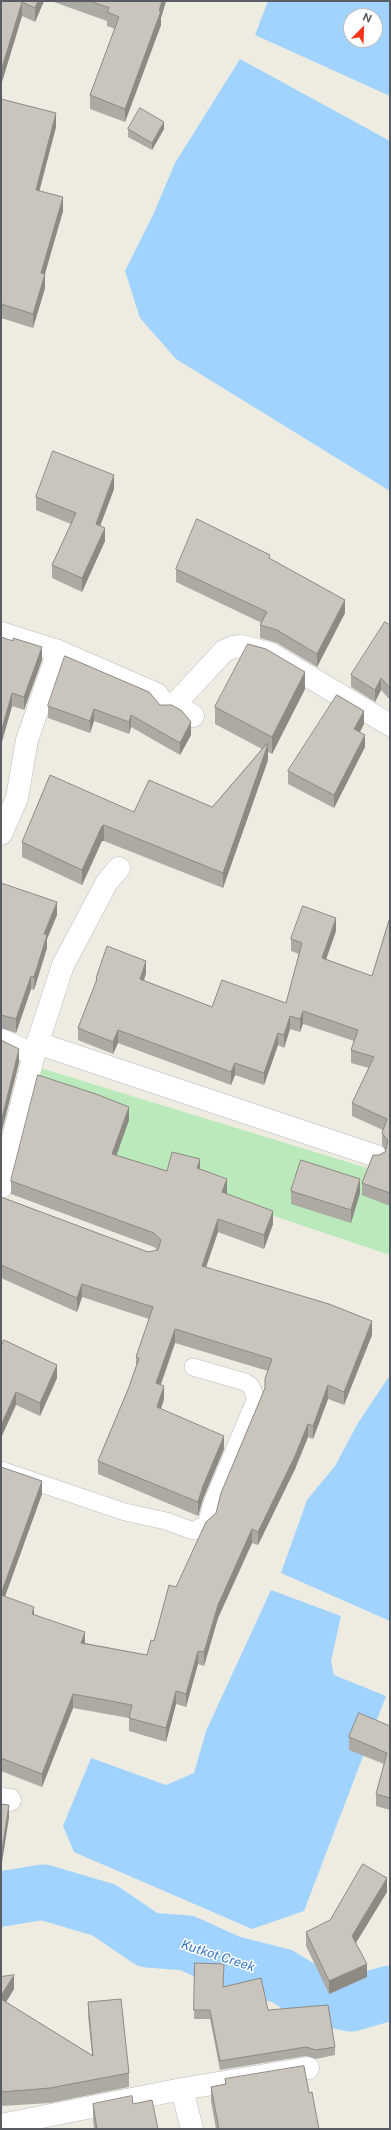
<!DOCTYPE html>
<style>
body{margin:0}
#map{position:relative;width:391px;height:2130px;overflow:hidden;background:#eeece0;font-family:"Public Sans",sans-serif}
canvas{display:block}
.frame{position:absolute;inset:0;border:2px solid #595d63;pointer-events:none}
.north{position:absolute;left:343px;top:8px;width:40px;height:40px;box-sizing:border-box;background:#fff;border:1px solid #bdbec1;border-radius:50%;rotate:23deg;font-size:11px;font-weight:700;line-height:16px;text-align:center;color:#595d63}
.north::after{content:'';display:block;margin:auto;width:14px;height:18px;background:#fb3119;clip-path:polygon(50% 0,100% 100%,50% 72%,0 100%)}
</style>
<div id="map">
<canvas width="391" height="2130"></canvas>
<div class="frame"></div>
<div class="north">N</div>
</div>
<script>
const ctx = document.querySelector('canvas').getContext('2d');
ctx.lineJoin = 'round';
function fillPath(path, color) {
  ctx.fillStyle = color;
  ctx.fill(path, 'evenodd');
}
function stroke(path, color, width, dash) {
  ctx.strokeStyle = color;
  ctx.lineWidth = width;
  ctx.lineCap = dash ? 'butt' : 'round';
  ctx.setLineDash(dash || []);
  ctx.stroke(path);
}
function write(font, color, halo, rows, align = 'center') {
  ctx.font = font + ' "Public Sans",sans-serif';
  ctx.lineWidth = 3;
  ctx.setLineDash([]);
  ctx.textBaseline = 'middle';
  ctx.strokeStyle = halo;
  ctx.fillStyle = color;
  for (const [text, x, y, turn = 0] of rows) {
    ctx.save();
    ctx.translate(x, y);
    ctx.rotate((+turn || 0) * Math.PI / 180);
    ctx.textAlign = isNaN(turn) ? turn : align;
    if (halo) ctx.strokeText(text, 0, 0);
    ctx.fillText(text, 0, 0);
    ctx.restore();
  }
}
fillPath(new Path2D(`
 M 37,1067 L 390,1175 L 390,1255 L 19,1130 Z`), '#bae9bb');
fillPath(new Path2D(`
 M 268,1 L 390,1 L 390,96 L 255,35 ZM 351,16 L 375,16 L 375,40 L 351,40 Z
 M 240,59 L 390,141 L 390,491 L 176,359 L 140,318 L 125,271 L 153,215 L 175,163 Z
 M 390,1375 L 390,1621 L 281,1573 L 307,1500 L 335,1466 L 358,1423 Z
 M 271,1590 L 341,1616 L 331,1661 L 334,1675 L 386,1696 L 304,1911 L 252,1929 L 74,1852 L 63,1826 L 91,1758 L 166,1785 L 194,1773 L 206,1731 Z`), '#a0d3ff');
stroke(new Path2D(`
 M 1,1899 L 43,1892 L 104,1910 L 148,1940 L 187,1943 L 231,1963 L 282,1976 L 314,1996 L 351,2004 L 390,1993`), '#a0d3ff', 55);
const lane = new Path2D(`
 M 1,1470 L 125,1512 L 166,1521 L 193,1531 L 206,1524 L 212,1503 L 256,1398 L 251,1386 L 245,1382 L 193,1367`);
const street = new Path2D(`
 M 1,633 L 58,651 L 157,694 L 165,706 L 175,704 L 193,716
 M 175,704 L 224,651 L 233,647 L 241,646 L 271,654 L 390,725
 M 1,834 L 17,798 L 27,740 L 58,651
 M 1,1040 L 34,1054
 M 37,1043 L 376,1156
 M 1,1187 L 34,1054 L 63,965 L 107,882 L 119,868
 M 1,1799 L 10,1800
 M 182,2089 L 308,2068
 M 1,2125 L 182,2089 L 192,2129`);
stroke(lane, '#b9bbc1', 18);
stroke(street, '#b9bbc1', 23);
stroke(lane, '#fff', 17);
stroke(street, '#fff', 22);
fillPath(new Path2D(`
 M 1,1 L 44,1 L 35,22 L 22,16 L 1,85 Z
 M 51,1 L 166,1 L 161,18 L 161,25 L 125,122 L 90,109 L 90,95 L 115,29 L 107,26 L 107,21 Z
 M 1,99 L 56,127 L 39,190 L 63,211 L 45,274 L 45,288 L 33,328 L 1,318 Z
 M 128,129 L 164,129 L 152,150 L 128,137 Z
 M 114,489 L 100,526 L 105,541 L 82,592 L 52,578 L 52,565 L 71,524 L 36,510 L 36,497 Z
 M 270,559 L 345,613 L 317,667 L 277,643 L 260,638 L 260,625 L 262,623 L 176,582 L 176,569 Z
 M 390,625 L 390,700 L 381,690 L 375,702 L 351,687 L 351,675 Z
 M 1,637 L 42,660 L 24,710 L 12,706 L 1,745 Z
 M 305,689 L 272,754 L 268,752 L 268,760 L 223,888 L 104,841 L 102,841 L 82,885 L 22,857 L 22,842 L 134,812 L 212,807 L 262,749 L 215,724 L 215,707 Z
 M 160,705 L 191,735 L 180,755 L 131,727 L 129,734 L 94,721 L 90,733 L 48,718 L 48,706 Z
 M 364,724 L 360,732 L 365,747 L 334,808 L 288,784 L 288,771 Z
 M 1,883 L 57,915 L 47,939 L 47,948 L 34,990 L 31,989 L 16,1033 L 1,1028 Z
 M 390,917 L 390,1206 L 362,1195 L 362,1183 L 379,1155 L 385,1152 L 385,1150 L 382,1145 L 382,1133 L 383,1130 L 352,1116 L 352,1103 L 369,1068 L 351,1063 L 351,1050 L 354,1041 L 303,1024 L 300,1032 L 290,1029 L 284,1048 L 278,1045 L 264,1085 L 235,1075 L 231,1085 L 118,1043 L 113,1054 L 78,1040 L 78,1028 L 96,983 L 96,978 L 146,973 L 144,981 L 212,1007 L 286,1003 L 299,954 L 291,951 L 291,939 L 336,931 L 326,959 L 372,976 Z
 M 129,1120 L 116,1156 L 167,1171 L 200,1169 L 227,1193 L 226,1194 L 273,1224 L 264,1249 L 218,1232 L 206,1267 L 372,1335 L 344,1405 L 328,1399 L 313,1439 L 308,1437 L 295,1469 L 258,1545 L 252,1543 L 218,1618 L 204,1666 L 198,1664 L 186,1707 L 176,1704 L 166,1742 L 129,1731 L 129,1718 L 73,1708 L 42,1787 L 1,1771 L 1,1467 L 42,1494 L 5,1597 L 34,1615 L 85,1643 L 147,1655 L 154,1641 L 176,1587 L 216,1513 L 265,1390 L 265,1379 L 268,1371 L 175,1343 L 161,1385 L 164,1399 L 161,1409 L 224,1449 L 203,1499 L 198,1516 L 98,1474 L 98,1461 L 129,1387 L 136,1366 L 136,1357 L 149,1319 L 82,1297 L 77,1312 L 1,1278 L 1,1197 L 148,1252 L 157,1250 L 154,1247 L 11,1194 L 11,1181 Z
 M 291,1191 L 360,1193 L 351,1223 L 291,1204 Z
 M 1,1347 L 57,1378 L 40,1416 L 16,1405 Z
 M 390,1726 L 390,1810 L 376,1806 L 376,1794 L 384,1764 L 349,1750 L 349,1737 Z
 M 387,1892 L 356,1943 L 367,1977 L 329,1994 L 306,1946 L 306,1932 Z
 M 195,1963 L 224,1987 L 268,2010 L 335,2047 L 335,2055 L 316,2059 L 306,2056 L 220,2070 L 210,2019 L 194,2019 Z
 M 1,1977 L 14,1989 L 6,2002 L 92,2055 L 88,2016 L 88,2002 L 129,2073 L 129,2087 L 50,2103 L 1,2106 Z
 M 225,2079 L 309,2093 L 319,2129 L 216,2129 L 211,2102 L 211,2087 L 225,2084 Z
 M 93,2104 L 133,2104 L 158,2129 L 94,2129 L 93,2120 Z`), '#ada9a3');
fillPath(new Path2D(`
 M 38,1 L 44,1 L 35,22 L 35,8 Z
 M 162,1 L 166,1 L 161,18 L 161,25 L 125,122 L 125,109 Z
 M 22,2 L 22,16 L 1,85 L 1,71 Z
 M 56,113 L 56,127 L 36,204 L 36,190 Z
 M 164,122 L 164,129 L 152,150 L 152,143 Z
 M 63,197 L 63,211 L 41,287 L 45,274 L 45,288 L 33,328 L 33,314 L 41,273 Z
 M 114,475 L 114,489 L 96,537 L 96,524 Z
 M 105,528 L 105,541 L 82,592 L 82,578 Z
 M 345,600 L 345,613 L 317,667 L 317,654 Z
 M 42,647 L 42,660 L 24,710 L 24,697 Z
 M 305,672 L 305,689 L 272,754 L 272,737 Z
 M 381,678 L 381,690 L 375,702 L 375,690 Z
 M 12,693 L 12,706 L 1,745 L 1,732 Z
 M 94,709 L 94,721 L 90,733 L 90,721 Z
 M 364,711 L 364,724 L 354,742 L 354,729 Z
 M 131,715 L 131,727 L 129,734 L 129,722 Z
 M 191,722 L 191,735 L 180,755 L 180,743 Z
 M 365,735 L 365,747 L 334,808 L 334,795 Z
 M 268,744 L 268,760 L 223,888 L 223,873 Z
 M 104,825 L 104,841 L 102,841 L 82,885 L 82,870 L 102,826 Z
 M 57,902 L 57,915 L 47,939 L 47,948 L 34,990 L 34,977 L 44,934 Z
 M 336,918 L 336,931 L 322,971 L 322,958 Z
 M 146,961 L 146,973 L 140,992 L 140,979 Z
 M 31,976 L 31,989 L 16,1033 L 16,1019 Z
 M 303,1011 L 303,1024 L 300,1032 L 300,1019 Z
 M 290,1016 L 290,1029 L 284,1048 L 284,1035 Z
 M 118,1030 L 118,1043 L 113,1054 L 113,1042 Z
 M 278,1033 L 278,1045 L 264,1085 L 264,1073 Z
 M 19,1049 L 19,1063 L 1,1135 L 1,1122 Z
 M 235,1063 L 235,1075 L 231,1085 L 231,1072 Z
 M 129,1107 L 129,1120 L 112,1168 L 112,1154 Z
 M 200,1159 L 200,1173 L 197,1168 Z
 M 227,1179 L 227,1193 L 222,1206 L 222,1192 Z
 M 360,1179 L 360,1193 L 351,1223 L 351,1210 Z
 M 273,1211 L 273,1224 L 264,1249 L 264,1235 Z
 M 218,1219 L 218,1232 L 202,1279 L 202,1266 Z
 M 82,1284 L 82,1297 L 77,1312 L 77,1298 Z
 M 372,1321 L 372,1335 L 344,1405 L 344,1392 Z
 M 175,1329 L 175,1343 L 156,1397 L 156,1383 Z
 M 57,1365 L 57,1378 L 40,1416 L 40,1403 Z
 M 328,1385 L 328,1399 L 313,1439 L 313,1426 Z
 M 164,1386 L 164,1399 L 157,1421 L 157,1407 Z
 M 16,1392 L 16,1405 L 1,1438 L 1,1425 Z
 M 308,1424 L 308,1437 L 295,1469 L 258,1545 L 258,1532 Z
 M 224,1436 L 224,1449 L 203,1499 L 198,1516 L 198,1502 L 203,1486 Z
 M 42,1481 L 42,1494 L 1,1607 L 1,1594 Z
 M 252,1529 L 252,1543 L 218,1618 L 204,1666 L 204,1652 L 218,1605 Z
 M 34,1607 L 34,1620 L 32,1614 Z
 M 85,1632 L 85,1646 L 81,1643 Z
 M 198,1651 L 198,1664 L 186,1707 L 186,1694 Z
 M 176,1691 L 176,1704 L 166,1742 L 166,1728 Z
 M 73,1694 L 73,1708 L 42,1787 L 42,1774 Z
 M 9,1805 L 9,1818 L 1,1869 L 1,1856 Z
 M 387,1878 L 387,1892 L 352,1949 L 352,1936 Z
 M 367,1964 L 367,1977 L 329,1994 L 329,1981 Z
 M 14,1975 L 14,1989 L 1,2010 L 1,1996 Z`), '#8d8a84');
const building = new Path2D(`
 M 1,1 L 38,1 L 35,8 L 22,2 L 1,71 Z
 M 90,1 L 162,1 L 159,11 L 161,11 L 125,109 L 90,95 L 119,17 L 107,12 L 109,8 Z
 M 1,99 L 56,113 L 36,190 L 63,197 L 41,273 L 45,274 L 33,314 L 1,304 Z
 M 140,108 L 164,122 L 152,143 L 128,129 Z
 M 53,451 L 114,475 L 96,524 L 105,528 L 82,578 L 52,565 L 76,513 L 36,497 Z
 M 197,519 L 270,555 L 269,558 L 345,600 L 317,654 L 277,630 L 260,625 L 267,612 L 176,569 Z
 M 385,622 L 390,625 L 390,688 L 381,678 L 375,690 L 351,675 Z
 M 1,637 L 13,641 L 13,638 L 42,647 L 24,697 L 12,693 L 1,732 Z
 M 248,644 L 266,649 L 305,672 L 272,737 L 215,707 Z
 M 65,656 L 149,692 L 160,705 L 172,705 L 182,711 L 191,722 L 180,743 L 131,715 L 129,722 L 94,709 L 90,721 L 48,706 Z
 M 337,695 L 364,711 L 354,729 L 365,735 L 334,795 L 288,771 Z
 M 267,744 L 268,744 L 223,873 L 104,825 L 102,826 L 82,870 L 22,842 L 50,775 L 134,812 L 149,780 L 212,807 Z
 M 1,883 L 57,902 L 44,934 L 47,935 L 34,977 L 31,976 L 16,1019 L 1,1015 Z
 M 303,906 L 336,918 L 322,958 L 372,976 L 390,917 L 390,1193 L 362,1183 L 373,1155 L 379,1155 L 385,1152 L 388,1141 L 382,1133 L 387,1119 L 352,1103 L 374,1057 L 351,1050 L 358,1030 L 303,1011 L 300,1019 L 290,1016 L 284,1035 L 278,1033 L 264,1073 L 235,1063 L 231,1072 L 118,1030 L 113,1042 L 78,1028 L 97,979 L 96,978 L 107,946 L 146,961 L 140,979 L 212,1007 L 222,980 L 286,1003 L 302,943 L 291,939 Z
 M 1,1040 L 19,1049 L 1,1122 Z
 M 38,1075 L 96,1094 L 129,1107 L 112,1154 L 167,1171 L 172,1152 L 200,1159 L 197,1168 L 227,1179 L 222,1192 L 273,1211 L 264,1235 L 218,1219 L 202,1266 L 329,1304 L 372,1321 L 344,1392 L 328,1385 L 313,1426 L 308,1424 L 295,1456 L 258,1532 L 252,1529 L 218,1605 L 204,1652 L 198,1651 L 186,1694 L 176,1691 L 166,1728 L 129,1718 L 132,1705 L 73,1694 L 42,1774 L 1,1758 L 1,1595 L 34,1607 L 32,1614 L 85,1632 L 81,1643 L 147,1655 L 151,1640 L 154,1641 L 169,1585 L 176,1587 L 206,1522 L 216,1513 L 221,1493 L 265,1388 L 265,1379 L 272,1359 L 175,1329 L 156,1383 L 164,1386 L 157,1407 L 224,1436 L 203,1486 L 198,1502 L 98,1461 L 129,1387 L 139,1358 L 136,1357 L 153,1307 L 82,1284 L 77,1298 L 1,1265 L 1,1197 L 148,1252 L 158,1250 L 161,1240 L 154,1233 L 11,1181 Z
 M 301,1160 L 360,1179 L 351,1210 L 291,1191 Z
 M 4,1340 L 57,1365 L 40,1403 L 16,1392 L 1,1425 L 1,1347 Z
 M 1,1467 L 42,1481 L 1,1594 Z
 M 359,1713 L 390,1726 L 390,1798 L 376,1794 L 387,1753 L 349,1737 Z
 M 1,1804 L 9,1805 L 1,1856 Z
 M 363,1864 L 387,1878 L 352,1936 L 367,1964 L 329,1981 L 306,1932 L 330,1920 Z
 M 195,1963 L 224,1964 L 223,1987 L 261,1978 L 268,2010 L 328,2005 L 335,2047 L 316,2050 L 306,2047 L 220,2061 L 210,2010 L 194,2010 Z
 M 14,1975 L 1,1996 L 1,1977 Z
 M 1,1999 L 93,2056 L 88,2002 L 121,1999 L 129,2073 L 50,2088 L 1,2092 Z
 M 304,2066 L 309,2093 L 312,2092 L 319,2129 L 219,2129 L 211,2087 L 226,2084 L 225,2079 Z
 M 132,2096 L 133,2104 L 152,2100 L 158,2129 L 97,2129 L 93,2104 Z`);
fillPath(building, '#c9c5bd');
stroke(building, '#8d8a84', 1);
write('italic 13px', '#3477c6', '#fff', [
 ["Kutkot Creek",218,1956,18]
]);
</script>
